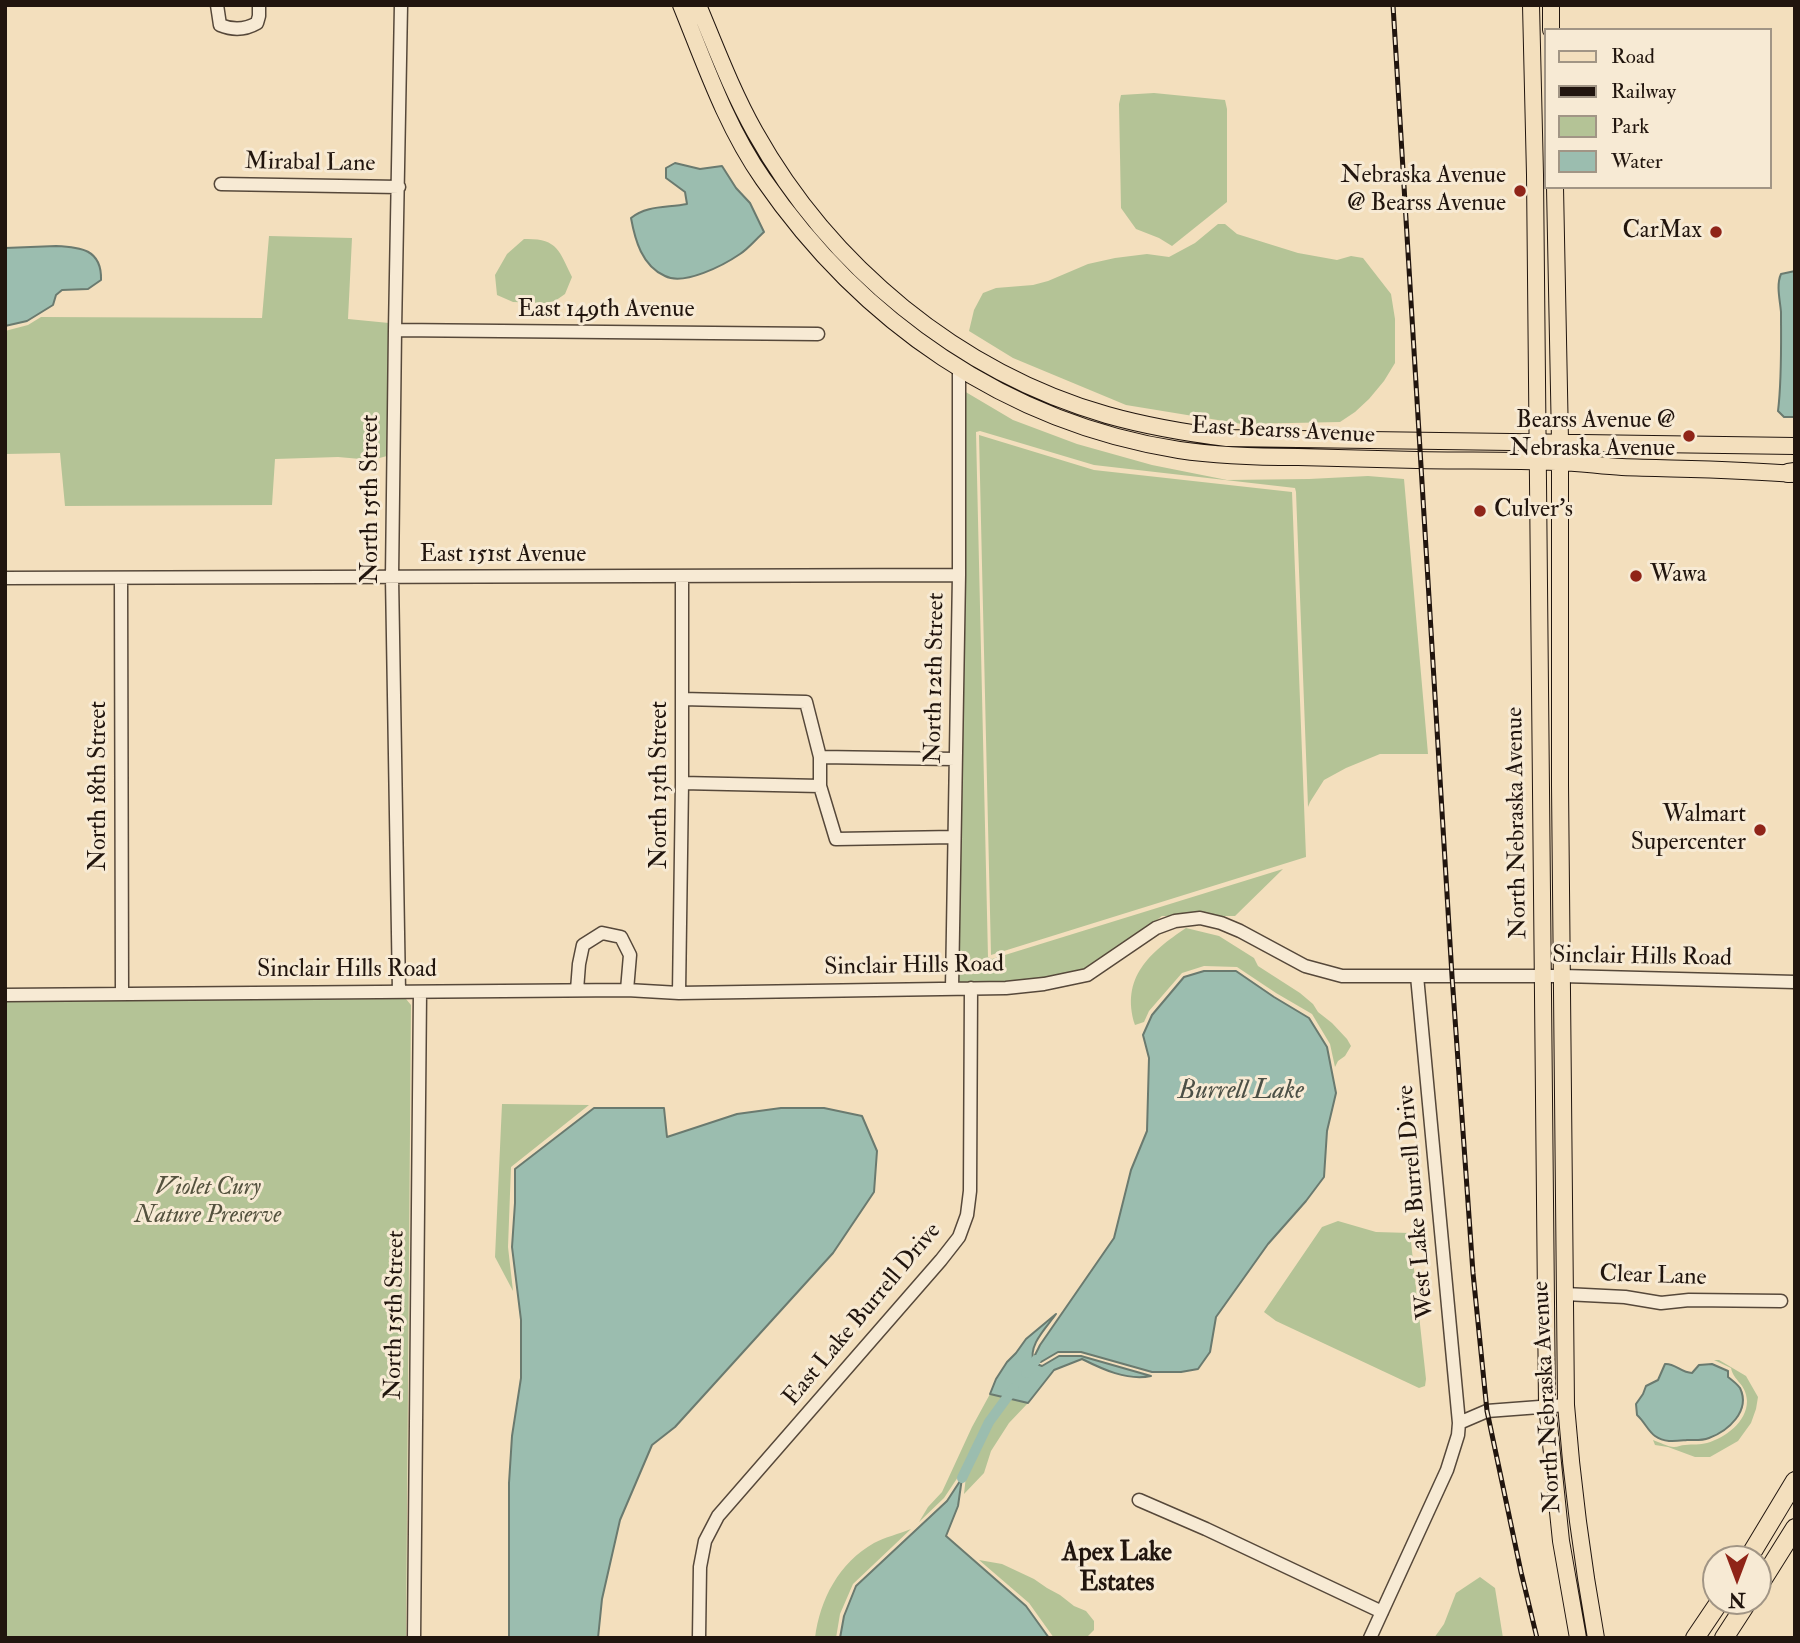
<!DOCTYPE html>
<style>
body{margin:0}
#map{position:relative;width:1800px;height:1643px;overflow:hidden;background:#f3dfbd;font-family:"IM FELL Double Pica",serif}
canvas{display:block}
.frame{position:absolute;inset:0;border:7px solid #21150e;pointer-events:none}
.legend{position:absolute;left:1544px;top:28px;width:228px;height:161px;box-sizing:border-box;background:#f7ead4;border:2px solid #a19585;margin:0;padding:9px 12px;list-style:none;font-size:21px;color:#21150e}
.legend li{display:flex;align-items:center;gap:14px;height:35px}
.legend b{width:35px;border:2px solid #a19585}
.north{position:absolute;left:1702px;top:1545px;width:70px;height:70px;box-sizing:border-box;background:#f7ead4;border:2px solid #a19585;border-radius:50%;rotate:180deg;font-size:19px;font-weight:700;line-height:28px;text-align:center;color:#21150e}
.north::after{content:'';display:block;margin:auto;width:24px;height:32px;background:#8f2418;clip-path:polygon(50% 0,100% 100%,50% 72%,0 100%)}
</style>
<div id="map">
<canvas width="1800" height="1643"></canvas>
<div class="frame"></div>
<ul class="legend">
<li><b style="height:9px;background:#f3dfbd"></b>Road</li>
<li><b style="height:9px;background:#21150e"></b>Railway</li>
<li><b style="height:19px;background:#b4c396"></b>Park</li>
<li><b style="height:19px;background:#9bbdaf"></b>Water</li>
</ul>
<div class="north">N</div>
</div>
<script>
const ctx = document.querySelector('canvas').getContext('2d');
ctx.lineJoin = 'round';
function fillPath(path, color) {
  ctx.fillStyle = color;
  ctx.fill(path, 'evenodd');
}
function stroke(path, color, width, dash) {
  ctx.strokeStyle = color;
  ctx.lineWidth = width;
  ctx.lineCap = dash ? 'butt' : 'round';
  ctx.setLineDash(dash || []);
  ctx.stroke(path);
}
function write(font, color, halo, rows, align = 'center') {
  ctx.font = font + ' "IM FELL Double Pica",serif';
  ctx.lineWidth = 6;
  ctx.setLineDash([]);
  ctx.textBaseline = 'middle';
  ctx.strokeStyle = halo;
  ctx.fillStyle = color;
  for (const [text, x, y, turn = 0] of rows) {
    ctx.save();
    ctx.translate(x, y);
    ctx.rotate((+turn || 0) * Math.PI / 180);
    ctx.textAlign = isNaN(turn) ? turn : align;
    if (halo) ctx.strokeText(text, 0, 0);
    ctx.fillText(text, 0, 0);
    ctx.restore();
  }
}
fillPath(new Path2D(`
 M 1154,93 L 1225,100 L 1227,109 L 1227,202 L 1172,246 L 1159,238 L 1136,229 L 1121,208 L 1119,104 L 1121,95 Z
 M 1218,224 L 1225,224 L 1237,234 L 1298,253 L 1337,260 L 1351,256 L 1363,258 L 1391,294 L 1395,319 L 1395,363 L 1384,381 L 1369,399 L 1355,412 L 1340,422 L 1242,424 L 1126,405 L 1013,358 L 969,331 L 974,310 L 983,293 L 996,288 L 1033,285 L 1048,281 L 1088,264 L 1115,258 L 1147,254 L 1169,257 L 1195,243 Z
 M 269,236 L 352,238 L 348,319 L 389,323 L 387,456 L 372,460 L 338,457 L 275,459 L 272,505 L 65,506 L 60,453 L 5,454 L 5,331 L 28,325 L 41,317 L 262,318 Z
 M 524,239 C 557,238 559,250 572,277 L 565,294 L 555,301 L 545,303 L 513,302 L 497,295 L 495,275 L 507,254 Z
 M 964,391 L 1013,420 L 1077,444 L 1152,465 L 1227,480 L 1309,479 L 1368,476 L 1404,479 L 1428,754 L 1380,754 L 1346,768 L 1324,780 L 1310,802 L 1308,807 L 1296,492 L 1295,488 L 1094,465 L 980,431 L 976,432 L 988,957 L 992,959 L 1283,869 L 1235,916 L 1162,916 L 1136,936 L 1085,970 L 1034,980 L 1006,982 L 957,982 Z
 M 979,435 L 1094,470 L 1292,492 L 1306,857 L 991,955 Z
 M 1186,928 L 1219,936 L 1254,958 L 1258,966 L 1300,993 L 1313,1004 L 1318,1012 L 1332,1023 L 1347,1039 L 1351,1046 L 1345,1056 L 1338,1061 L 1335,1067 L 1330,1044 L 1312,1014 L 1276,993 L 1237,967 L 1204,966 L 1182,973 L 1149,1011 L 1144,1022 L 1135,1025 C 1120,978 1150,952 1186,928 Z
 M 406,999 L 411,1005 L 406,1638 L 5,1638 L 5,1001 Z
 M 502,1104 L 589,1105 L 511,1167 L 508,1247 L 513,1291 L 495,1257 Z
 M 1338,1221 L 1376,1232 L 1410,1233 L 1426,1379 L 1425,1386 L 1419,1388 L 1276,1321 L 1264,1312 L 1322,1227 Z
 M 1714,1360 L 1719,1360 L 1746,1376 L 1758,1397 L 1756,1409 L 1751,1423 L 1738,1441 L 1710,1457 L 1695,1457 L 1668,1447 L 1655,1445 L 1653,1440 C 1659,1442 1668,1447 1674,1447 C 1678,1447 1681,1445 1685,1445 C 1693,1444 1700,1445 1707,1443 C 1725,1438 1747,1422 1747,1401 C 1746,1383 1734,1382 1731,1368 Z
 M 990,1394 L 1028,1403 L 1009,1423 L 991,1451 L 984,1473 L 964,1494 L 966,1476 L 964,1474 L 960,1474 L 944,1498 L 919,1522 L 928,1507 L 942,1492 L 972,1427 Z
 M 911,1529 L 853,1584 L 840,1614 L 836,1638 L 815,1638 C 820,1599 839,1563 874,1543 C 885,1537 899,1534 911,1529 Z
 M 979,1560 L 1002,1564 L 1034,1579 L 1047,1588 L 1060,1595 L 1074,1606 L 1086,1611 L 1094,1621 L 1094,1630 L 1086,1638 L 1054,1638 L 1029,1603 Z
 M 1480,1577 L 1495,1588 L 1503,1638 L 1434,1638 L 1444,1624 L 1456,1593 Z`), '#b4c396');
const water = new Path2D(`
 M 675,163 L 700,169 L 722,166 L 736,188 L 750,203 L 764,232 C 756,239 749,248 740,254 C 724,265 684,286 665,276 C 642,266 635,240 631,218 C 647,205 667,208 687,204 L 685,192 L 666,178 L 666,168 Z
 M 56,246 C 80,247 102,249 101,280 L 88,289 L 62,290 L 56,295 L 53,305 L 27,321 L 5,326 L 5,248 Z
 M 1795,271 L 1795,417 L 1784,417 L 1778,411 C 1782,379 1781,345 1781,312 C 1780,300 1776,285 1781,274 Z
 M 1204,971 L 1236,971 L 1274,997 L 1309,1018 L 1327,1047 L 1336,1093 L 1327,1131 L 1324,1177 L 1306,1201 L 1268,1244 L 1216,1317 L 1210,1352 L 1198,1369 L 1181,1372 L 1152,1372 L 1081,1352 L 1058,1352 L 1041,1362 L 1036,1360 L 1035,1355 L 1040,1345 L 1114,1238 L 1131,1170 L 1147,1131 L 1149,1058 L 1143,1035 L 1152,1015 L 1184,977 Z
 M 594,1108 L 664,1108 L 667,1137 L 737,1114 L 781,1108 L 824,1108 L 862,1116 L 877,1151 L 874,1192 L 833,1253 L 675,1427 L 652,1445 L 620,1520 L 602,1599 L 598,1638 L 509,1638 L 509,1483 L 512,1436 L 521,1378 L 521,1320 L 512,1247 L 515,1203 L 515,1169 Z
 M 1056,1314 C 1046,1328 1027,1346 1034,1363 L 1042,1366 L 1059,1356 L 1081,1356 L 1151,1376 C 1127,1381 1102,1369 1082,1359 L 1054,1370 L 1028,1403 L 990,1394 L 996,1379 L 1007,1362 L 1016,1353 L 1026,1339 Z
 M 1665,1364 C 1675,1363 1681,1373 1692,1373 L 1699,1365 L 1712,1364 L 1728,1371 L 1728,1377 C 1732,1380 1737,1384 1740,1388 C 1751,1411 1728,1431 1709,1438 C 1701,1441 1694,1440 1687,1440 C 1676,1441 1665,1443 1655,1436 C 1648,1431 1644,1421 1637,1415 L 1636,1404 L 1643,1394 L 1646,1386 L 1658,1380 Z
 M 962,1478 L 958,1506 L 946,1536 L 1026,1606 L 1049,1638 L 840,1638 L 844,1616 L 856,1586 L 947,1501 Z`);
fillPath(water, '#9bbdaf');
stroke(water, '#6a7a6f', 2);
stroke(new Path2D(`
 M 1026,1373 L 1036,1360
 M 962,1478 L 989,1422 L 1014,1388`), '#9bbdaf', 10);
const minor = new Path2D(`
 M 217,5 L 220,25 C 232,30 245,30 257,23 L 259,16 L 259,5
 M 221,184 L 399,187
 M 395,330 L 818,334
 M 5,578 L 959,575
 M 121,579 L 122,994
 M 682,699 L 806,702 L 820,757 L 820,786 L 836,839 L 954,837
 M 820,757 L 955,759
 M 682,783 L 820,786
 M 1417,976 L 1459,1423
 M 952,988 L 959,575 L 959,369
 M 577,990 L 579,964 L 583,945 L 602,933 L 621,937 L 630,955 L 627,990
 M 399,992 L 392,577 L 395,330 L 401,5
 M 679,993 L 682,783 L 682,577
 M 5,995 L 627,990 L 679,993 L 1006,988 L 1044,984 L 1087,975 L 1156,928 L 1175,921 L 1200,918 L 1221,923 L 1240,931 L 1305,966 L 1342,976 L 1562,976 L 1795,982
 M 1565,1294 L 1625,1297 L 1661,1303 L 1689,1300 L 1781,1301
 M 1139,1500 L 1206,1529 L 1382,1612
 M 414,1638 L 420,992
 M 699,1638 L 700,1567 L 705,1541 L 718,1516 L 941,1260 L 959,1237 L 967,1215 L 970,1191 L 971,988
 M 1370,1638 L 1447,1470 L 1458,1435 L 1459,1423 L 1487,1411 L 1566,1405`);
const major = new Path2D(`
 M 681,5 C 705,64 726,126 763,179 C 861,321 1006,423 1179,450 C 1218,456 1258,457 1298,457 C 1338,458 1377,459 1417,460 C 1463,461 1510,460 1556,462 C 1578,462 1600,466 1622,467 C 1680,469 1737,469 1795,474
 M 698,5 C 716,48 732,91 755,132 C 830,266 958,372 1107,415 C 1146,426 1187,433 1227,438 L 1795,446
 M 1531,5 L 1535,175 L 1547,1405 L 1561,1541 L 1578,1638
 M 1551,5 L 1551,30
 M 1555,187 L 1560,441 L 1560,785 L 1566,1405 C 1572,1483 1582,1560 1596,1638`);
const highway = new Path2D(`
 M 1788,473 L 1795,472
 M 1748,1559 L 1795,1481
 M 1758,1587 L 1795,1528
 M 1695,1638 L 1720,1601
 M 1724,1638 L 1748,1601`);
stroke(minor, '#56483a', 15);
stroke(major, '#21150e', 18);
stroke(highway, '#21150e', 20);
stroke(minor, '#f7ead4', 12);
stroke(major, '#f3dfbd', 16);
stroke(highway, '#f3dfbd', 18);
const rail = new Path2D(`
 M 1393,5 L 1452,976 L 1473,1273 L 1487,1411 L 1521,1572 L 1537,1638`);
stroke(rail, '#21150e', 5);
stroke(rail, '#f7ead4', 2.5, [8]);
for (const [x, y, r, color] of [
 [1520,191,7,"#8f2418"],
 [1716,232,7,"#8f2418"],
 [1689,436,7,"#8f2418"],
 [1480,511,7,"#8f2418"],
 [1636,576,7,"#8f2418"],
 [1760,830,7,"#8f2418"]
]) {
  const dot = new Path2D();
  dot.arc(x, y, r, 0, 2 * Math.PI);
  ctx.fillStyle = color;
  ctx.fill(dot);
  stroke(dot, '#f7ead4', 2.5);
}
write('24px', '#21150e', '#f7ead4', [
 ["Mirabal Lane",310,164,1],
 ["East 149th Avenue",606,311],
 ["East Bearss Avenue",1283,432,3],
 ["North 15th Street",372,499,-90],
 ["East 151st Avenue",503,556],
 ["North 12th Street",936,678,-89],
 ["North 13th Street",661,785,-90],
 ["North 18th Street",100,786,-90],
 ["North Nebraska Avenue",1518,823,-91],
 ["Sinclair Hills Road",1642,958,1],
 ["Sinclair Hills Road",914,967,-1],
 ["Sinclair Hills Road",347,971],
 ["West Lake Burrell Drive",1417,1202,-95],
 ["Clear Lane",1653,1277,2],
 ["North 15th Street",396,1315,-89],
 ["East Lake Burrell Drive",863,1315,-50],
 ["North Nebraska Avenue",1548,1397,-93]
]);
write('24px', '#21150e', '#f7ead4', [
 ["Nebraska Avenue",1506,177],
 ["@ Bearss Avenue",1506,205],
 ["CarMax",1702,232],
 ["Bearss Avenue @",1675,422],
 ["Nebraska Avenue",1675,450],
 ["Culver's",1494,511,"left"],
 ["Wawa",1650,576,"left"],
 ["Walmart",1746,816],
 ["Supercenter",1746,844]
], 'right');
write('italic 24px', '#54523e', '#f7ead4', [
 ["Violet Cury",208,1189],
 ["Nature Preserve",208,1217]
]);
write('italic 26px', '#4c5046', '#f7ead4', [
 ["Burrell Lake",1241,1092]
]);
write('bold 26px', '#21150e', '#f7ead4', [
 ["Apex Lake",1117,1554],
 ["Estates",1117,1584]
]);
</script>
